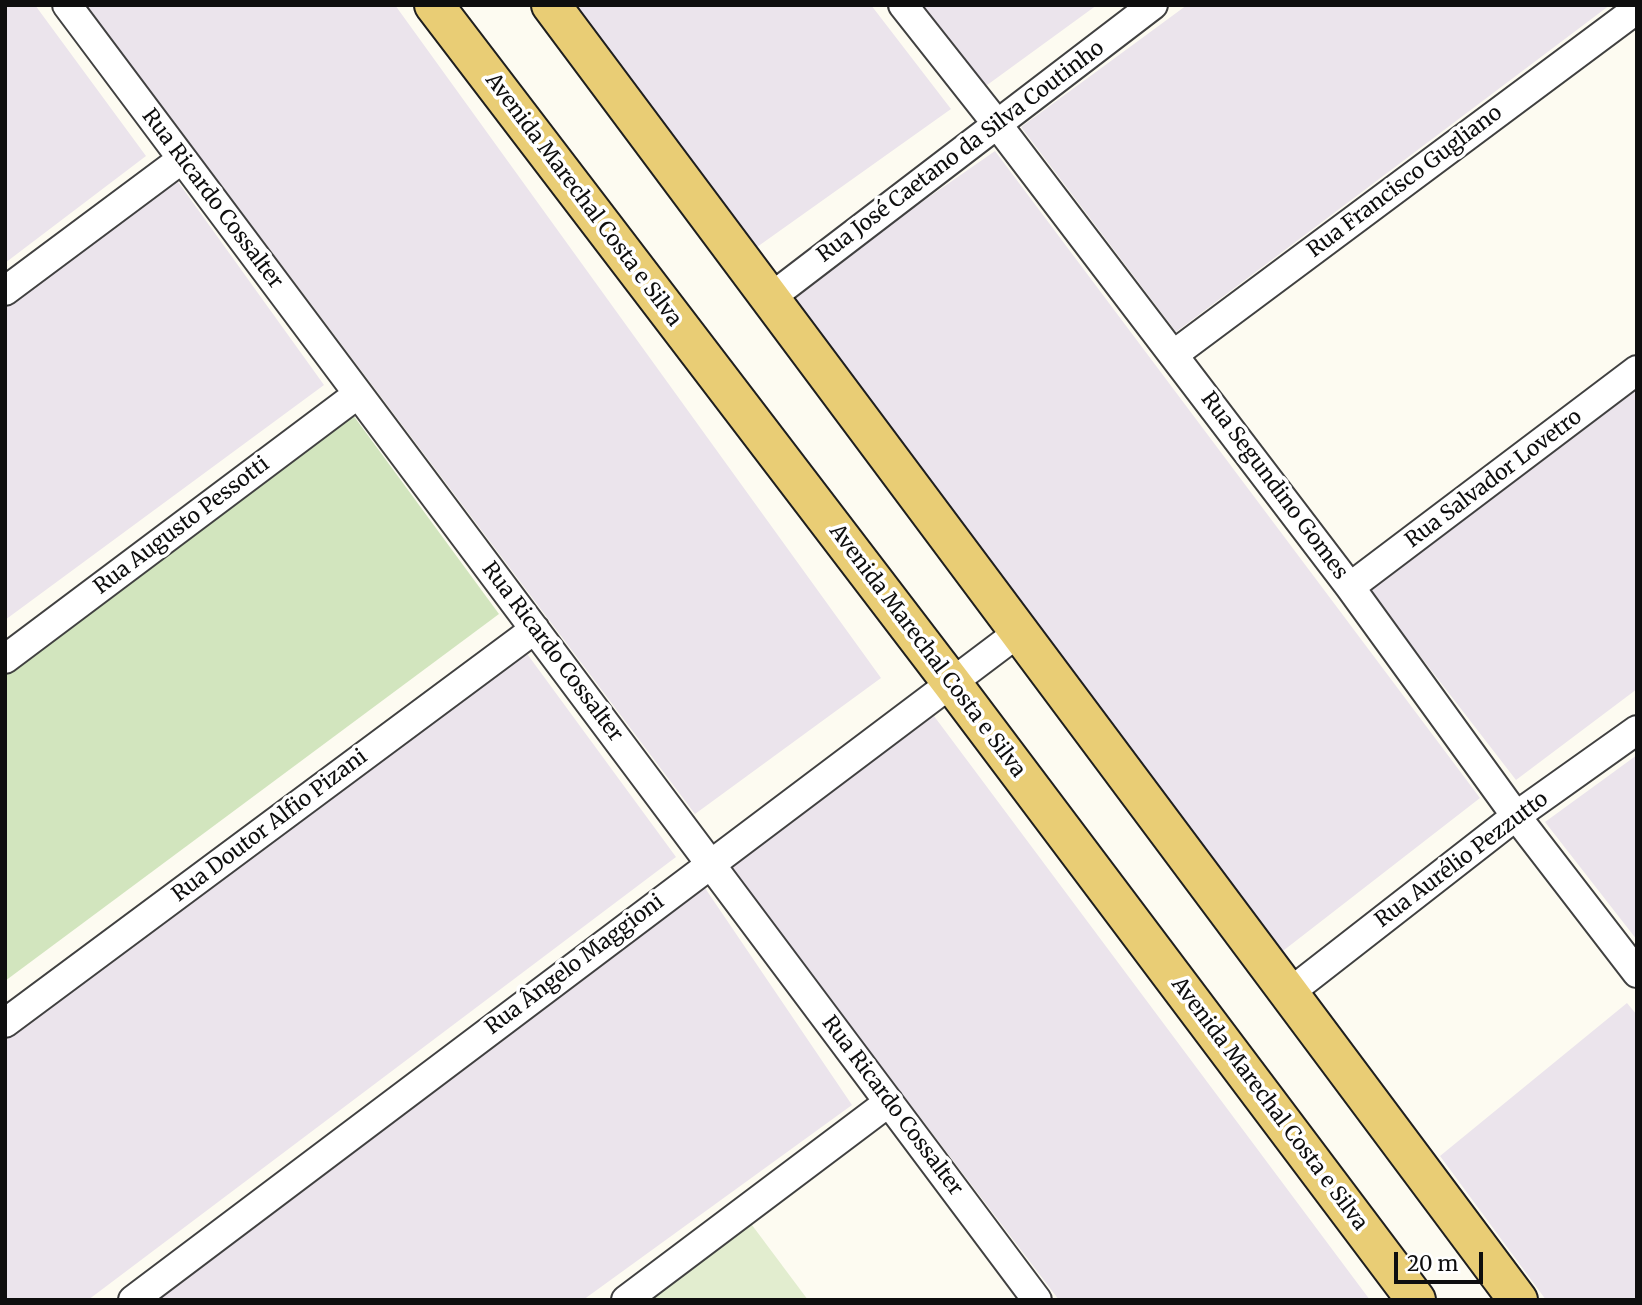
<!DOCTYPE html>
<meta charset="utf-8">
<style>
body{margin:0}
#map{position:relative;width:1642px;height:1305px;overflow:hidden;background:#fdfbf1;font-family:Merriweather,serif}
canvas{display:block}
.frame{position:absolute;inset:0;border:7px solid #0e0e0e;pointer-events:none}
.scale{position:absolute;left:1394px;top:1252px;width:89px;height:32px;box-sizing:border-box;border:4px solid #0e0e0e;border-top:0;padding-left:9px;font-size:21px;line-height:24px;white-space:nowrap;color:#0e0e0e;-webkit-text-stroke:5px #fff;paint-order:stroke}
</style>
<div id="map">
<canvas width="1642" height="1305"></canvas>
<div class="frame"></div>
<div class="scale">20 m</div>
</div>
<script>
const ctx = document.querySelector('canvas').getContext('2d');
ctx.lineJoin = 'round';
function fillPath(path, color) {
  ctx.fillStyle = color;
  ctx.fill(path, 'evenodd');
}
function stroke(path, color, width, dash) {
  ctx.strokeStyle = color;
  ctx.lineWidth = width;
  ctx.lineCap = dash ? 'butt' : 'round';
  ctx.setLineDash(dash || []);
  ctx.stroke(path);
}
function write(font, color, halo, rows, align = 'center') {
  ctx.font = font + ' Merriweather,serif';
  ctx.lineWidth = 7;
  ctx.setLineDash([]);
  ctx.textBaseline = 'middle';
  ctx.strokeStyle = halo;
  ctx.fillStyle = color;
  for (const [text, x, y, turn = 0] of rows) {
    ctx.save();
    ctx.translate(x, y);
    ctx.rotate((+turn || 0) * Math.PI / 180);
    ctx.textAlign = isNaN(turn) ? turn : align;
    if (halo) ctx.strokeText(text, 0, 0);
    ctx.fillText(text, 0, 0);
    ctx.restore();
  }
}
fillPath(new Path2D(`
 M 5,5 L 35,5 L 146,156 L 5,263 Z
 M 86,5 L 395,5 L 881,678 L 695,814 Z
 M 574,5 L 871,5 L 951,109 L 750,252 Z
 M 919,5 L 1097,5 L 983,88 Z
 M 1187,5 L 1610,5 L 1176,332 L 1021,127 Z
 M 995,151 L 1480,798 L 1279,954 L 784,298 Z
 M 176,179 L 324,385 L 5,620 L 5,308 Z
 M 1637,385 L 1637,689 L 1516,780 L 1369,590 Z
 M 525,651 L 676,857 L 88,1300 L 5,1300 L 5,1036 Z
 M 934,716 L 1370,1300 L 1059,1300 L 729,866 Z
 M 1637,755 L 1637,940 L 1545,822 Z
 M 705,888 L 852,1105 L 583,1300 L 156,1300 Z
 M 1627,1003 L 1637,1015 L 1637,1300 L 1546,1300 L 1440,1156 Z`), '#ebe4ec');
fillPath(new Path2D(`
 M 353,415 L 499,614 L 5,981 L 5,674 Z`), '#d2e5be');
fillPath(new Path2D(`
 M 740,1209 L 808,1300 L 617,1300 Z`), '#e2edcf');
const minor = new Path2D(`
 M 67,5 L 1037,1300
 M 903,5 L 997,124 L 1350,587 L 1516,816 L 1637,973
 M 5,291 L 182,159
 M 770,298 L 1153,5
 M 1173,355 L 1637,9
 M 1350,587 L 1637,370
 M 5,659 L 358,394
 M 1289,993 L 1516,816 L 1637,730
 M 5,1023 L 535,629
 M 133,1300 L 1019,632
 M 626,1300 L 889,1102`);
const primary = new Path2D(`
 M 434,5 L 951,682 L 1416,1300
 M 551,5 L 1518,1300`);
stroke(minor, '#414141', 32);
stroke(primary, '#1f1f1f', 42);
stroke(minor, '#fff', 28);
stroke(primary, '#e9cd75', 38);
write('21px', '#0e0e0e', '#fff', [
 ["Rua José Caetano da Silva Coutinho",961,152,-37],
 ["Rua Francisco Gugliano",1405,182,-37],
 ["Rua Ricardo Cossalter",212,199,53],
 ["Avenida Marechal Costa e Silva",583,200,53],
 ["Rua Salvador Lovetro",1494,479,-37],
 ["Rua Segundino Gomes",1274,486,53],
 ["Rua Augusto Pessotti",182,526,-37],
 ["Avenida Marechal Costa e Silva",927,651,53],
 ["Rua Ricardo Cossalter",552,652,53],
 ["Rua Doutor Alfio Pizani",270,826,-37],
 ["Rua Aurélio Pezzutto",1462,860,-37],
 ["Rua Ângelo Maggioni",575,965,-37],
 ["Avenida Marechal Costa e Silva",1269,1104,53],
 ["Rua Ricardo Cossalter",892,1106,53]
]);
</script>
